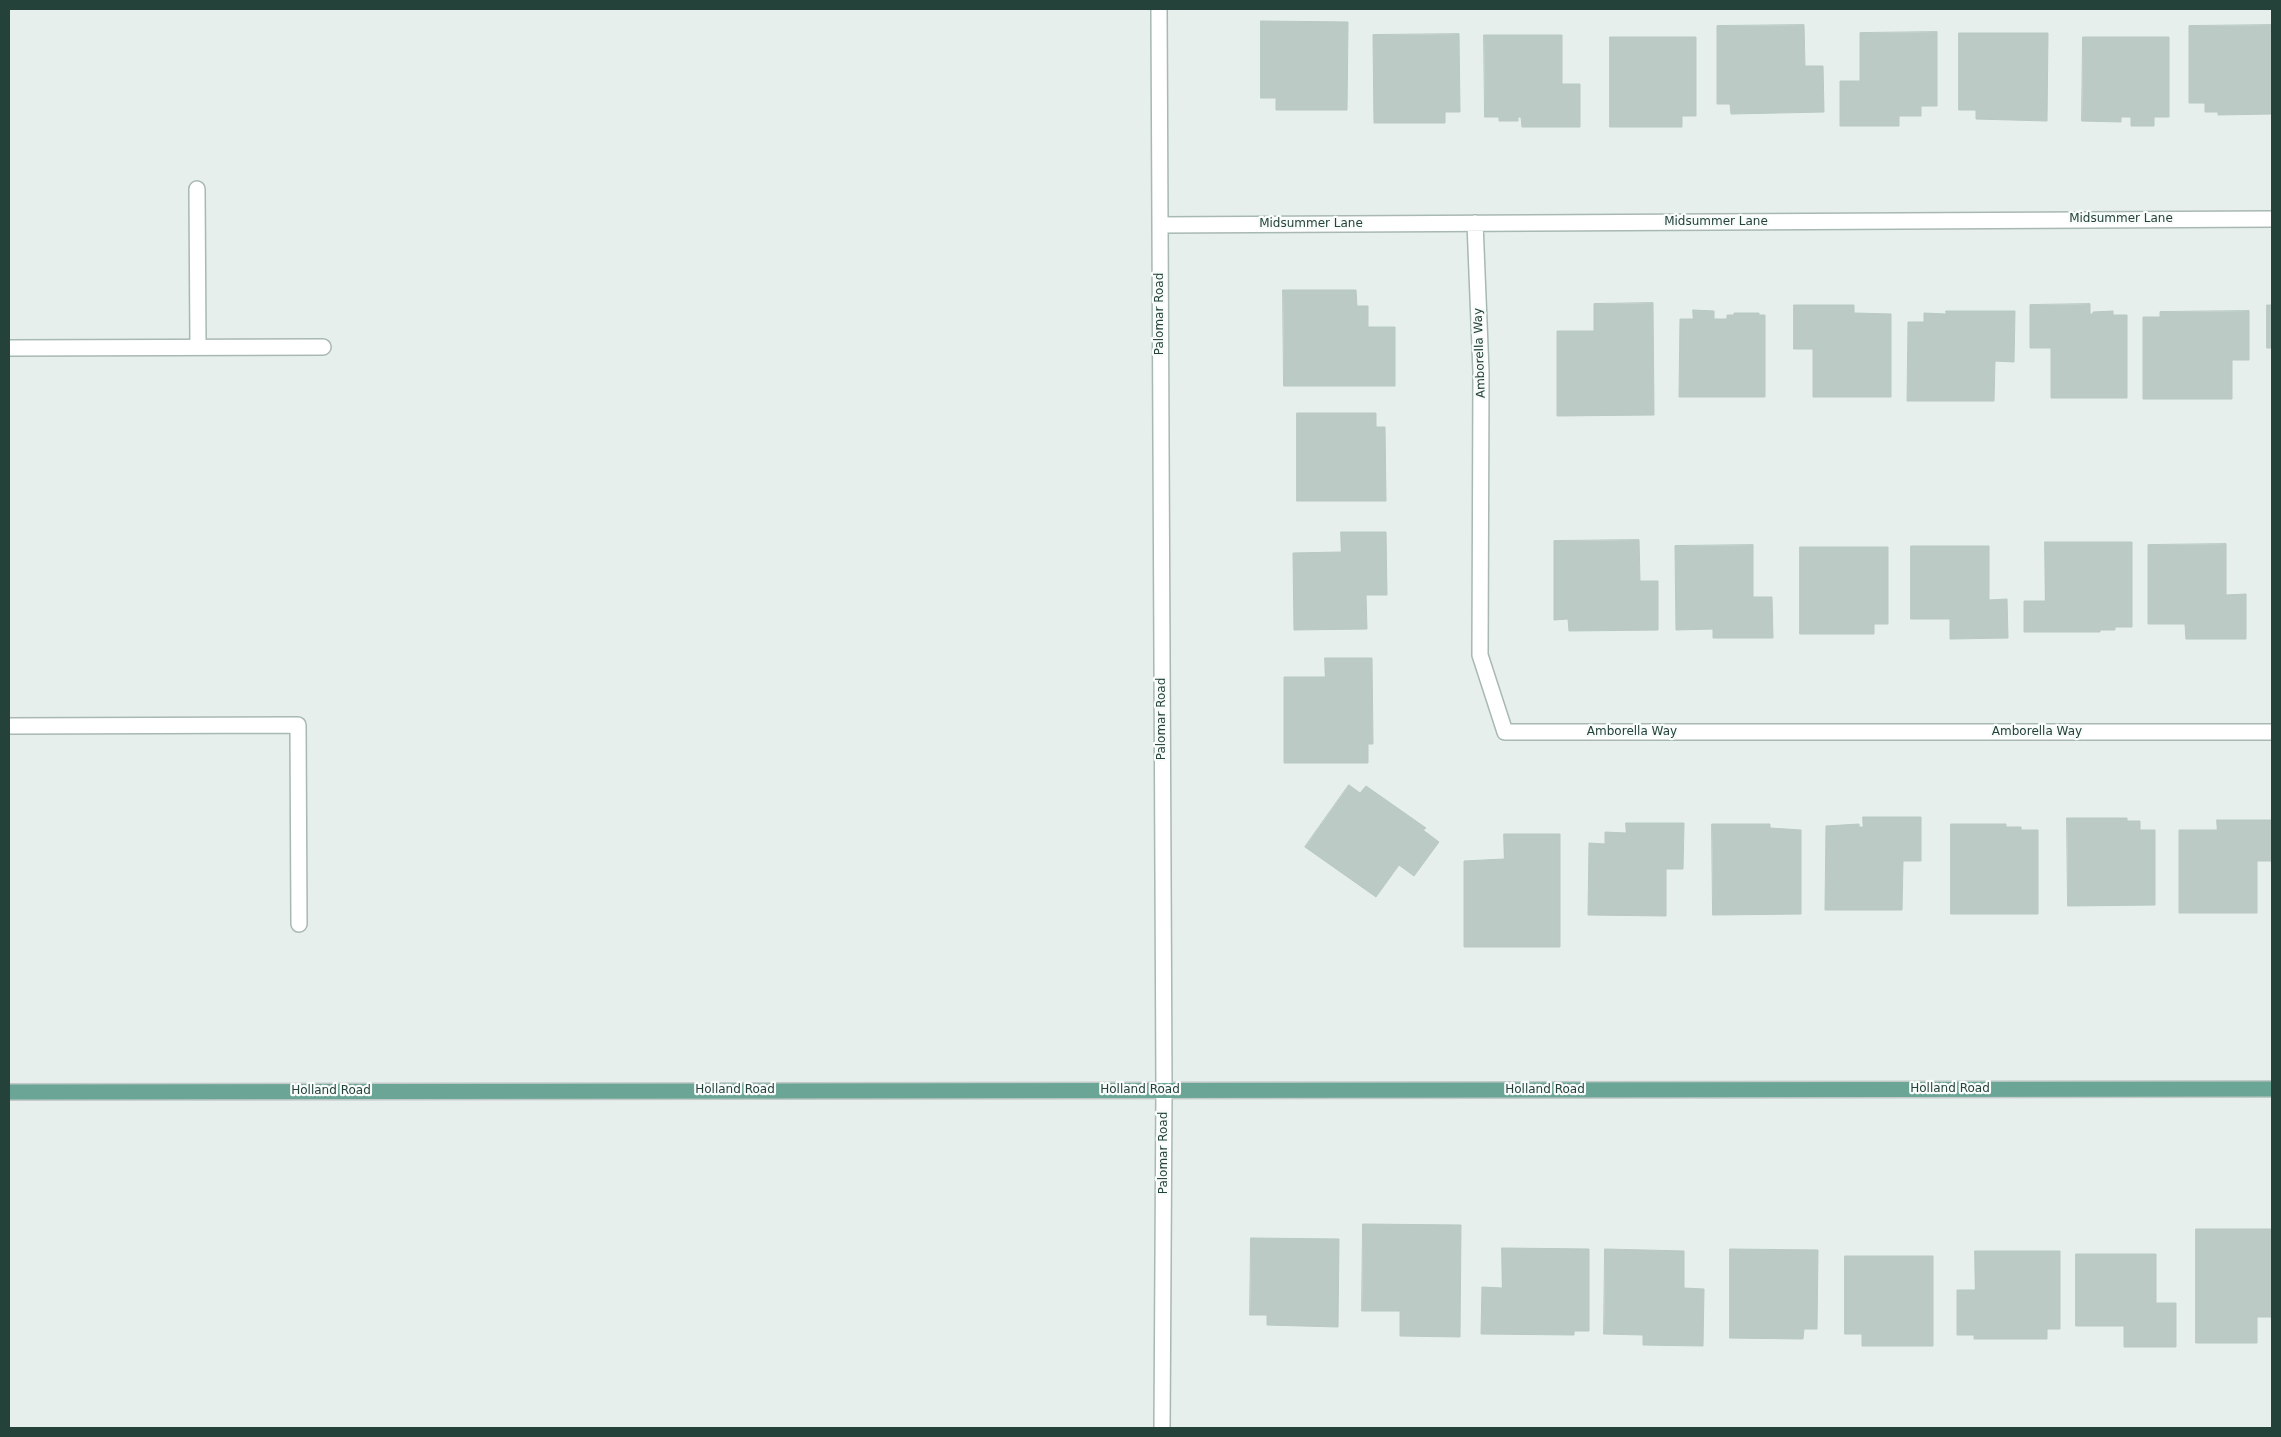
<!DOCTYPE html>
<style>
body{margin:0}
#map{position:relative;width:2281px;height:1437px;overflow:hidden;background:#e6efeb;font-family:"DejaVu Sans",sans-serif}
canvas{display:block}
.frame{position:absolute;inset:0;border:10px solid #24423a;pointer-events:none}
</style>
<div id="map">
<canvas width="2281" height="1437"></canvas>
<div class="frame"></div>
</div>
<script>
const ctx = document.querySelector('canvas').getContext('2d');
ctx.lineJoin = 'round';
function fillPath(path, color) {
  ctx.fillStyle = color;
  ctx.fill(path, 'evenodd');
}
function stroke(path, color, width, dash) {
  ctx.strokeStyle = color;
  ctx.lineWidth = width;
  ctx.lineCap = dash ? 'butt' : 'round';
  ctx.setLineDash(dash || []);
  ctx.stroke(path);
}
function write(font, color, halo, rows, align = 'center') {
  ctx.font = font + ' "DejaVu Sans",sans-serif';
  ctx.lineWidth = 4.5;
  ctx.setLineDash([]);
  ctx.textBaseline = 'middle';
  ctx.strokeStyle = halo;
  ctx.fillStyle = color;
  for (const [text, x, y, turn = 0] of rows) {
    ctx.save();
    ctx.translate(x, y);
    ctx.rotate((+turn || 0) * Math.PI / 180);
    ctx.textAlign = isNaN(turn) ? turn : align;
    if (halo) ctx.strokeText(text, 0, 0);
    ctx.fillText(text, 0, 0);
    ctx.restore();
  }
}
const building = new Path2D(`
 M 1261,21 L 1348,22 L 1347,110 L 1276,110 L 1276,98 L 1261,98 Z
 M 1804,25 L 1805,66 L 1823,66 L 1824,112 L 1731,114 L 1730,104 L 1717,104 L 1717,26 Z
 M 2272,25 L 2272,114 L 2218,115 L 2218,112 L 2205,112 L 2205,103 L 2189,103 L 2189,26 Z
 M 1937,32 L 1937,106 L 1921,106 L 1921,116 L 1899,116 L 1899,126 L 1840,126 L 1840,81 L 1860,81 L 1860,33 Z
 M 1959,33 L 2048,33 L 2047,121 L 1976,119 L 1976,110 L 1959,110 Z
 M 1459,34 L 1460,112 L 1445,112 L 1445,123 L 1374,123 L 1373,35 Z
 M 1484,35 L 1562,35 L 1562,84 L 1580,84 L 1580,127 L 1522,127 L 1521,117 L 1518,117 L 1518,121 L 1499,121 L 1499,117 L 1485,117 Z
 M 1610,37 L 1696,37 L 1696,116 L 1682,116 L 1682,127 L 1610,127 Z
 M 2083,37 L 2169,37 L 2169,117 L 2154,117 L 2154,126 L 2131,126 L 2131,117 L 2121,117 L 2121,122 L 2082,121 Z
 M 1283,290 L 1356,290 L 1357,306 L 1368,306 L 1368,327 L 1395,327 L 1395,386 L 1284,386 Z
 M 1653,303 L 1654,415 L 1557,416 L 1557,331 L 1594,331 L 1594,304 Z
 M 2090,304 L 2090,314 L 2093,314 L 2093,312 L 2113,311 L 2113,315 L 2127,315 L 2127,398 L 2051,398 L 2051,348 L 2030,348 L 2030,305 Z
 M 1794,305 L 1854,305 L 1854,313 L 1891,314 L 1891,397 L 1813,397 L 1813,349 L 1794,349 Z
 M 2267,305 L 2272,305 L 2272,348 L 2267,348 Z
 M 1693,310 L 1714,311 L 1714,319 L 1727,319 L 1727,315 L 1734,315 L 1734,313 L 1759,313 L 1759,315 L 1765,315 L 1765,397 L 1679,397 L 1680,319 L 1693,319 Z
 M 1946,311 L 2015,311 L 2014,362 L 1995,361 L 1994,401 L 1907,401 L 1908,322 L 1924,322 L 1924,313 L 1946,314 Z
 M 2249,311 L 2249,360 L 2232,360 L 2232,399 L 2143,399 L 2143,317 L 2160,317 L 2160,312 Z
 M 1297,413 L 1376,413 L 1376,427 L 1385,427 L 1386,501 L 1297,501 Z
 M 1341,532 L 1386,532 L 1387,595 L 1366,595 L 1367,629 L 1294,630 L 1293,553 L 1341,552 Z
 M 1639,540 L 1640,581 L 1658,581 L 1658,630 L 1569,631 L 1568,619 L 1554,620 L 1554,541 Z
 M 2045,542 L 2132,542 L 2132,627 L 2115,627 L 2115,630 L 2100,630 L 2100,632 L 2024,632 L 2024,601 L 2045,601 Z
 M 2226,544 L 2226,595 L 2246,594 L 2246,639 L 2186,639 L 2185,624 L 2148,624 L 2148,545 Z
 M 1753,545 L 1753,597 L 1772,597 L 1773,638 L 1713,638 L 1713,629 L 1676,630 L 1675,546 Z
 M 1911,546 L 1989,546 L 1989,600 L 2007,599 L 2008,638 L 1950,639 L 1950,619 L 1911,619 Z
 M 1800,547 L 1888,547 L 1888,624 L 1874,624 L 1874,634 L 1800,634 Z
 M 1325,658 L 1372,658 L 1373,744 L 1368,744 L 1368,763 L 1284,763 L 1284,677 L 1325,677 Z
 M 1349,785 L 1360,793 L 1366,786 L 1426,828 L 1423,830 L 1439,842 L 1414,876 L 1399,865 L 1376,897 L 1305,847 Z
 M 1863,817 L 1921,817 L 1921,861 L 1903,861 L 1902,910 L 1825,910 L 1826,826 L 1859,824 L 1859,827 L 1863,827 Z
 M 2067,818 L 2127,818 L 2127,821 L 2140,821 L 2140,830 L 2155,830 L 2155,905 L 2068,906 Z
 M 2217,820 L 2272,820 L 2272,861 L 2257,861 L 2257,913 L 2179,913 L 2179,830 L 2217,830 Z
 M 1626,823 L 1684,823 L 1683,869 L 1666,869 L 1666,916 L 1588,915 L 1589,843 L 1605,844 L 1605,832 L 1626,833 Z
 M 1712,824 L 1770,824 L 1770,828 L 1801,830 L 1801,914 L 1713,915 Z
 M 1951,824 L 2006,824 L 2006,827 L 2021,827 L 2021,830 L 2038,830 L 2038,914 L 1951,914 Z
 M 1504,834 L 1560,834 L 1560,947 L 1464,947 L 1464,861 L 1504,859 Z
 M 1363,1224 L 1461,1225 L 1460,1337 L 1400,1336 L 1400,1311 L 1362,1311 Z
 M 2196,1229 L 2272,1229 L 2272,1317 L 2257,1317 L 2257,1343 L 2196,1343 Z
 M 1251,1238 L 1339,1239 L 1338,1327 L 1267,1325 L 1267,1315 L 1250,1315 Z
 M 1502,1248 L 1589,1249 L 1589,1331 L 1574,1331 L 1574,1335 L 1481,1334 L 1482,1287 L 1502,1288 Z
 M 1605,1249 L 1684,1251 L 1684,1288 L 1704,1289 L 1703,1346 L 1643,1345 L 1643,1335 L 1604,1334 Z
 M 1730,1249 L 1818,1250 L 1817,1329 L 1804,1329 L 1803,1339 L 1730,1338 Z
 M 1975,1251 L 2060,1251 L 2060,1329 L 2047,1329 L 2047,1339 L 1974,1339 L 1974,1335 L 1957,1335 L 1957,1290 L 1975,1290 Z
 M 2076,1254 L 2156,1254 L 2156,1303 L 2176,1303 L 2176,1347 L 2124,1347 L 2124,1326 L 2076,1326 Z
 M 1845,1256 L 1933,1256 L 1933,1346 L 1862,1346 L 1862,1334 L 1845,1334 Z`);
fillPath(building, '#bbcac4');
stroke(building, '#b8c9c2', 1);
const minor = new Path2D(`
 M 1159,9 L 1164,1090 L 1162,1428
 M 197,189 L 198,347
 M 1475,223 L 1481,372 L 1480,655 L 1505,732 L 2272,732
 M 1160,225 L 2272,219
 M 9,348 L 323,347
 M 9,726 L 298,725 L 299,924`);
const major = new Path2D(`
 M 9,1092 L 2272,1089`);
stroke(minor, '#a8b8b2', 18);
stroke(major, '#c2cac8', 18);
stroke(minor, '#fff', 15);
stroke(major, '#6aa596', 15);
write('12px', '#24423a', '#f7fbf9', [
 ["Midsummer Lane",2121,219],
 ["Midsummer Lane",1716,222],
 ["Midsummer Lane",1311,224],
 ["Palomar Road",1160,314,-90],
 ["Amborella Way",1480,353,-92],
 ["Palomar Road",1162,719,-90],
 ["Amborella Way",1632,732],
 ["Amborella Way",2037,732],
 ["Holland Road",1950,1089],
 ["Holland Road",735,1090],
 ["Holland Road",1140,1090],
 ["Holland Road",1545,1090],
 ["Holland Road",331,1091],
 ["Palomar Road",1164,1153,-90]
]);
</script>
